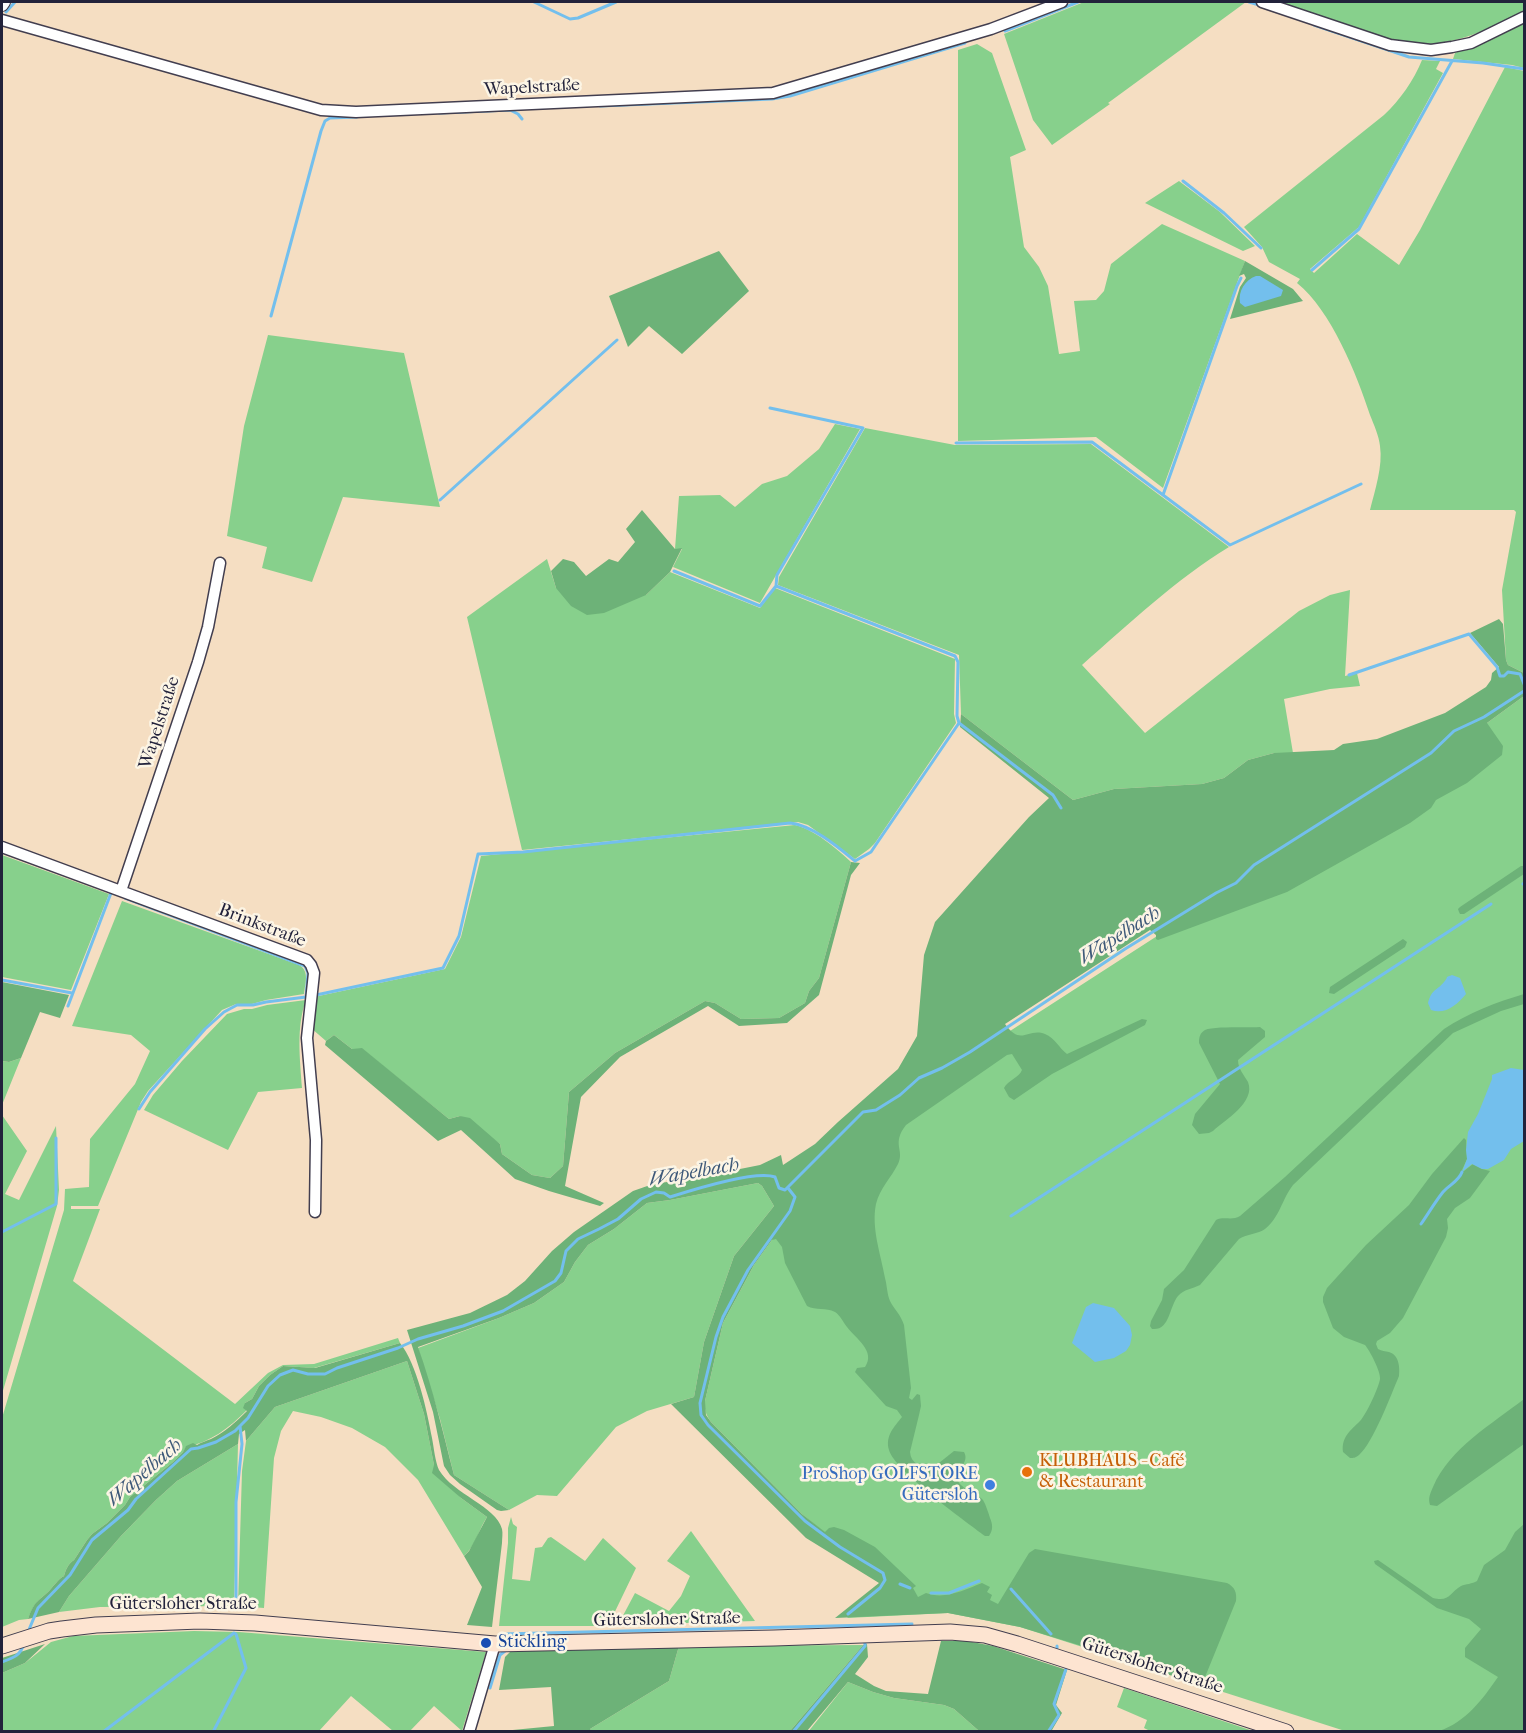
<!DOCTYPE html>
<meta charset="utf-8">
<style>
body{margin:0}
#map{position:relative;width:1526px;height:1733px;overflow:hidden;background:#f5dec2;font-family:"IM FELL French Canon",serif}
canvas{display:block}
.frame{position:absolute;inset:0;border:3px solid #22223b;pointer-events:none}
</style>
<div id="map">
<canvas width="1526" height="1733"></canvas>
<div class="frame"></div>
</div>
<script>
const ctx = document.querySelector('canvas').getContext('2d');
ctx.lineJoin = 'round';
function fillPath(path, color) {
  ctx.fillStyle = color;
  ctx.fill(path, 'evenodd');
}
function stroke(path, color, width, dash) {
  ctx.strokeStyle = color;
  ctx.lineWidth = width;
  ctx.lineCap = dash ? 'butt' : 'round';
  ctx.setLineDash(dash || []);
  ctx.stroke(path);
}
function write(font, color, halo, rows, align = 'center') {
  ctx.font = font + ' "IM FELL French Canon",serif';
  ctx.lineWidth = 5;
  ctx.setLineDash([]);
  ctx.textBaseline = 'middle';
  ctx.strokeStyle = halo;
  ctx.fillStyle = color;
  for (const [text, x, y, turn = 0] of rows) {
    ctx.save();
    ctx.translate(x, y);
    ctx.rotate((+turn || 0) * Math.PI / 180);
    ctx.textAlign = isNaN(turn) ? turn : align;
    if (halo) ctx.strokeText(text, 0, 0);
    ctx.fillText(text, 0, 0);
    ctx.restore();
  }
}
fillPath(new Path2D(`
 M 1084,2 L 1246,2 L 1108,103 L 1110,104 L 1052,145 L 1033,120 L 1004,34 Z
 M 1277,2 L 1524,2 L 1524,11 C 1490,30 1451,47 1410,44 C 1396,43 1383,37 1370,33 C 1339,24 1308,12 1277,2 Z
 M 1524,21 L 1524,68 L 1512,65 L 1453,59 L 1455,53 Z
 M 977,44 L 992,53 L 1026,150 L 1010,157 L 1024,247 L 1039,267 L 1048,286 L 1059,354 L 1080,351 L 1074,301 L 1096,300 L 1104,291 L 1111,264 L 1162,224 L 1245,261 L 1163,488 L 1096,437 L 958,441 L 958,50 Z
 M 1422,60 L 1440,61 L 1436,69 L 1443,73 L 1359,227 L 1310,269 L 1314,273 L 1357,234 L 1399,265 L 1420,230 L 1505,67 L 1524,71 L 1524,673 L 1508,665 L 1506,660 L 1502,590 L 1516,512 L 1514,510 L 1370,510 C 1375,490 1383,466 1380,446 C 1379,436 1374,425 1370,415 C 1357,375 1331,310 1297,283 L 1300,279 L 1269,262 L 1262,247 L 1244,227 L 1384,115 C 1400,100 1414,80 1422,60 Z
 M 1179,181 L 1220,212 L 1255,246 L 1243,251 L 1145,203 Z
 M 268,335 L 404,353 L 440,507 L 343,497 L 312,582 L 262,568 L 267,547 L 227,536 L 244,426 Z
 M 835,424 L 860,429 L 760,603 L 673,567 L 682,549 L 675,549 L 679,496 L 720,495 L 735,507 L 762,484 L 787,476 L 819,449 Z
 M 865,428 L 955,445 L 1091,444 L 1229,547 C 1175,580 1130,623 1082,665 L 1145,733 L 1299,611 L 1330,595 L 1350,590 L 1345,676 L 1357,673 L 1360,686 L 1330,689 L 1284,699 L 1293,753 L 1274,753 L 1248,760 L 1224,778 L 1202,784 L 1114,789 L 1073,800 L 961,714 L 959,655 L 778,585 L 779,577 Z
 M 547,559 L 556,588 L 646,595 L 670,572 L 760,608 L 775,588 L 955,659 L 954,714 L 956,723 L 875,843 L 869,849 L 855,859 L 808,825 L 798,822 L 522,850 L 467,617 Z
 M 1524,696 L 1524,1731 L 1345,1731 L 1020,1627 L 948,1613 L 847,1618 L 887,1584 L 802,1514 L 711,1422 C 706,1415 704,1410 705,1401 L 723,1323 L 754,1265 L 772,1240 L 1010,1031 L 1487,723 Z
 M 795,825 C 815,830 836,848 851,862 L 819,978 L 809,991 L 805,1003 L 779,1018 L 741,1019 L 715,1003 L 705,1001 L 615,1053 L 569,1092 L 563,1166 L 550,1178 L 532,1175 L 502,1154 L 500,1144 L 460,1116 L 449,1119 L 362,1049 L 352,1049 L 334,1035 L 326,1041 L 311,1028 L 314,997 L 445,969 L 461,937 L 481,856 Z
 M 2,855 L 109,894 L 71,990 L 2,977 Z
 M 122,901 L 299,965 C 310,971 305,984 304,994 L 266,1000 L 252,1004 L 236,1004 L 222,1010 L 148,1091 L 141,1102 L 98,1206 L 71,1206 L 71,1209 L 100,1209 L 73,1281 L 235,1404 L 268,1373 L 283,1365 L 314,1364 L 398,1338 L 400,1343 L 314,1368 L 283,1366 L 270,1375 L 259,1386 L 252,1399 L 245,1403 L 247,1410 C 229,1428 211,1442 186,1447 L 183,1452 L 173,1462 L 130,1497 L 125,1505 L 107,1523 L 92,1534 L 87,1540 L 74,1560 C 68,1564 66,1569 64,1576 C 57,1580 54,1586 49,1591 C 37,1602 34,1603 28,1619 L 19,1620 L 2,1627 L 2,1418 L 64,1210 L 65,1189 L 89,1187 L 90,1139 L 135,1084 L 150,1051 L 131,1035 L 72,1026 Z
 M 306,1000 C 296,1027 300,1059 302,1088 L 258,1092 L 228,1150 L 144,1110 L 153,1095 L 182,1061 L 227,1014 L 244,1009 L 252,1009 L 267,1005 Z
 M 21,1058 L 2,1105 L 2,1061 L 9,1062 Z
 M 2,1115 L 27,1151 L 5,1194 L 19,1200 L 56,1126 L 59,1190 L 57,1206 L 2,1394 Z
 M 758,1183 L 762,1186 L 774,1206 L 734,1256 L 704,1342 L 694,1397 L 647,1411 L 616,1427 L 557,1496 L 537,1495 L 509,1510 L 454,1475 L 440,1419 L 418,1348 L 499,1318 L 534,1303 L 564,1282 L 575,1262 L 588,1245 L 614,1229 L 647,1203 L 670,1200 Z
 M 407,1361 L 424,1414 L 434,1465 L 461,1498 L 487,1517 C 479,1529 476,1545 464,1556 L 418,1480 L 385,1447 L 352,1428 L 321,1417 L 293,1411 L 281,1431 L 274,1458 L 264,1608 L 238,1606 L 242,1471 L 246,1441 L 275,1407 Z
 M 238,1444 L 234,1606 L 100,1607 L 59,1612 L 69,1596 L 121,1536 L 156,1500 L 177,1481 Z
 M 511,1517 L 513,1524 L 517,1527 L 512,1579 L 530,1581 L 535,1548 L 542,1547 L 548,1538 L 551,1537 L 585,1561 L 603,1538 L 636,1568 L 608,1626 L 499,1626 L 508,1543 L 508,1528 Z
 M 691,1531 L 755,1621 L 618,1625 L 635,1593 L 669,1611 L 681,1596 L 690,1576 L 667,1561 Z
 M 194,1631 L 239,1632 L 486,1652 L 462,1731 L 434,1706 L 410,1731 L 393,1731 L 351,1696 L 319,1731 L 2,1732 L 2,1673 L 25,1663 L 51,1642 L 73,1636 Z
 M 863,1645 L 790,1731 L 592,1732 L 590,1729 L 669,1681 L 679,1646 Z
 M 848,1682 L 873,1692 L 894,1698 L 944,1705 L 954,1709 L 979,1731 L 808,1732 Z
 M 1124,1688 L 1253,1731 L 1150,1731 L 1144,1728 L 1147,1720 L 1117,1707 Z`), '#87d08c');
fillPath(new Path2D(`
 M 719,251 L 749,291 L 682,354 L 649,326 L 628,347 L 609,296 Z
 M 1245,261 L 1293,289 L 1303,301 L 1230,319 L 1240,287 L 1246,278 L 1244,274 L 1239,276 Z
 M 642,510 L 675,549 L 682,548 L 670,572 L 646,595 L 604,613 L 587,615 L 571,606 L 556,588 L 551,571 L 563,559 L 574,562 L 586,576 L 609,559 L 618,562 L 635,542 L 626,529 Z
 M 1499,619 L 1503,624 L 1506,660 L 1508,665 L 1524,673 L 1524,696 L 1487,723 L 1503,746 L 1502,755 L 1467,783 L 1436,800 L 1431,808 L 1410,823 L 1287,892 L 1158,940 L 1156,939 L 1156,935 L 1150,930 L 1005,1024 C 1021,1047 1028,1027 1045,1034 C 1055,1038 1059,1048 1067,1054 L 1142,1019 L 1147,1020 L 1145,1025 L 1052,1074 L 1014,1100 L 1009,1097 L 1004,1088 C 1008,1080 1019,1078 1022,1070 L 1012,1054 L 1007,1055 L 906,1125 C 891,1144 905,1150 898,1164 C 891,1178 880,1188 876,1204 C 871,1228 881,1255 885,1278 C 887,1285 887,1294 890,1301 C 894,1309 901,1315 904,1325 L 911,1388 L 909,1398 L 912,1400 L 917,1394 L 920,1395 L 921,1406 L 919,1415 L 910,1452 C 911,1465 923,1468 934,1467 L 954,1451 L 964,1452 C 970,1463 956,1468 957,1478 C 959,1489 976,1492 983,1500 C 986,1505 988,1512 990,1518 C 993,1525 993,1530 989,1536 L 985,1536 C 965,1521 894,1470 889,1450 C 885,1436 894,1427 902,1417 L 897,1410 L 886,1406 L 855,1372 L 857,1368 L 865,1367 C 876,1351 856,1339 847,1327 C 843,1322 840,1315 835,1312 C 826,1307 816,1311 807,1306 L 785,1263 L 782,1247 L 776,1239 L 772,1240 L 754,1265 L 723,1323 L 705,1401 L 706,1415 L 711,1422 L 802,1514 L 825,1532 L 829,1528 L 834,1527 L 844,1530 L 875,1547 L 916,1586 L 913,1588 L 918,1597 L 926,1593 C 945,1600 964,1590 982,1583 L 990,1587 L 987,1592 L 992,1595 L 990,1600 L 998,1604 L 1029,1553 L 1035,1549 L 1227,1583 C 1235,1587 1237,1593 1236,1601 L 1203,1682 L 1199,1685 L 1108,1654 L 1020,1627 L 948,1613 L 835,1618 L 879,1583 L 806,1538 L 671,1404 L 694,1397 L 704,1342 L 734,1256 L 774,1206 L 762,1186 L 758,1183 L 670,1200 L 647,1203 L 614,1229 L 588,1245 L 575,1262 L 564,1282 L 534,1303 L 499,1318 L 418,1347 C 433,1389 443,1432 454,1475 L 509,1510 L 501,1511 L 497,1510 L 460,1484 L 450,1475 L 444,1466 L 433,1412 L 407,1330 L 470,1313 L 507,1295 L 525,1281 L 552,1251 L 574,1232 L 633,1191 L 653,1184 L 695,1178 L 760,1165 L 781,1155 L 783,1165 L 815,1144 L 838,1122 L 898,1069 L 917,1036 L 924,955 L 935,922 L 1029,817 L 1049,798 L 960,727 L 961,714 L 1073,800 L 1114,789 L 1202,784 L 1224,778 L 1248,760 L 1274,753 L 1334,750 L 1343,744 L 1377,739 L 1445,713 L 1486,687 L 1491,680 L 1492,673 L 1499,667 L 1470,633 Z
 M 851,862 L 860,863 L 851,875 L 819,995 L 787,1023 L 739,1026 L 708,1006 L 620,1057 L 581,1097 L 565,1186 L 604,1203 L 600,1206 L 549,1191 L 515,1179 L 461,1130 L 438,1141 L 325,1045 L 326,1041 L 334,1035 L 352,1049 L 362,1048 L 449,1119 L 460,1116 L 470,1118 L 500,1144 L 502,1154 L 532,1175 L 550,1178 L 563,1166 L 569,1092 L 615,1053 L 705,1001 L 715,1003 L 741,1019 L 779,1018 L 805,1003 L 809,991 L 819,978 Z
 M 1521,866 L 1524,866 L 1524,874 L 1464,914 L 1460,914 L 1459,912 L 1458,909 L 1460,907 Z
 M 1403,939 L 1407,942 L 1405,947 L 1334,994 L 1329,993 L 1330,987 Z
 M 2,982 L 69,995 L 60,1018 L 40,1012 L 21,1058 L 9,1062 L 2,1061 Z
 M 1524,994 L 1524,1004 L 1501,1011 L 1453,1033 L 1293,1185 C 1282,1199 1280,1217 1265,1229 C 1258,1234 1247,1234 1239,1239 L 1200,1285 C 1192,1289 1184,1289 1178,1296 C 1169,1307 1170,1331 1152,1329 L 1150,1326 L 1151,1321 L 1162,1300 L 1164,1289 L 1184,1270 L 1216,1220 C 1224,1216 1232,1221 1240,1216 L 1285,1177 L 1444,1029 C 1468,1013 1497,1002 1524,994 Z
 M 1260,1027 L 1265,1031 L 1265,1037 L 1238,1060 C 1238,1069 1244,1075 1248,1082 C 1256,1102 1225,1120 1213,1131 L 1209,1133 L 1199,1134 L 1192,1125 L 1195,1114 L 1220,1084 L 1199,1043 C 1199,1037 1200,1033 1205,1030 C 1214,1026 1249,1028 1260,1027 Z
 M 1464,1138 L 1466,1140 L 1467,1159 L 1462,1170 L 1464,1171 L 1473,1164 L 1482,1169 L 1490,1171 L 1470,1198 L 1455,1208 L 1447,1219 L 1448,1228 L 1446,1237 L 1403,1318 L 1390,1333 L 1377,1341 L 1376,1344 L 1378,1349 C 1382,1351 1385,1351 1389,1352 C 1399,1355 1400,1367 1399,1376 C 1391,1395 1373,1443 1359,1455 C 1355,1458 1354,1458 1350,1458 L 1343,1452 C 1341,1437 1351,1430 1360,1421 C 1366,1415 1379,1387 1380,1379 C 1381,1372 1370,1351 1365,1345 L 1344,1337 L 1333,1328 L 1323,1302 L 1323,1297 L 1327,1288 L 1366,1245 L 1409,1205 L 1432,1174 Z
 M 400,1343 C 417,1364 427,1411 432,1438 C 434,1448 435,1461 439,1470 C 453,1494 496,1506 502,1529 C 503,1533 502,1538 502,1543 L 492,1627 L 467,1625 L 482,1587 L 464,1556 L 469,1551 L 487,1517 L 461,1498 L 432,1473 L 434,1465 L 424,1414 L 407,1361 L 275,1407 L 246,1441 L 245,1430 L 239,1434 L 238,1444 L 177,1481 L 156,1500 L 121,1536 L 69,1596 L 59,1612 L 28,1619 C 34,1602 37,1602 49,1591 C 54,1586 57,1580 64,1576 C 66,1569 68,1564 74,1560 L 87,1540 L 92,1534 L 107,1523 L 125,1505 L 130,1497 L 173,1462 L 183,1452 L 186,1446 L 193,1443 L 197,1445 C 202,1442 206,1441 211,1439 C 225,1432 236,1422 247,1411 L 243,1408 L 245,1403 L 252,1399 L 259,1386 L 270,1375 L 283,1366 L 315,1368 Z
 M 1524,1399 L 1524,1444 L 1437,1506 L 1430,1505 C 1428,1498 1430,1494 1433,1487 C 1450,1448 1492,1424 1524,1399 Z
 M 1524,1524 L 1524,1731 L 1439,1731 C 1466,1722 1482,1700 1498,1677 L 1465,1657 L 1465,1648 L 1481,1629 L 1469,1619 L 1437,1608 L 1375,1564 L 1374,1561 L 1378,1560 L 1433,1598 C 1450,1602 1449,1593 1461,1586 C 1466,1584 1472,1584 1477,1581 L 1484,1565 L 1505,1550 L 1515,1532 Z
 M 941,1641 L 967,1641 L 993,1646 L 1067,1670 L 1056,1705 L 1062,1713 L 1052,1730 L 1050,1732 L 979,1731 L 954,1709 L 944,1705 L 894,1698 L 873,1692 L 848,1682 L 807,1731 L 790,1731 L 863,1645 L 867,1644 L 868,1657 L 855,1674 L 874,1686 L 886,1691 L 928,1694 Z
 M 45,1644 L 25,1663 L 2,1673 L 2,1658 Z
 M 679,1646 L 669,1681 L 590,1729 L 592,1731 L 492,1732 L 554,1726 L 551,1687 L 499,1690 L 505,1657 L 513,1649 Z`), '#6db278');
fillPath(new Path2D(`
 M 1256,276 L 1260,276 L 1283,290 L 1281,296 L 1245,307 L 1240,303 C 1238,291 1245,280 1256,276 Z
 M 1452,975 L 1460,978 L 1466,994 C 1457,1005 1445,1015 1431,1010 L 1428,1003 C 1432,988 1437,991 1444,982 C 1451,974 1442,979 1452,975 Z
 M 1511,1068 L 1524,1070 L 1524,1141 L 1511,1149 L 1504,1160 L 1488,1169 L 1482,1169 L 1472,1164 L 1462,1172 L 1467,1159 L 1466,1150 L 1468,1132 L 1478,1114 L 1492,1079 L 1492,1075 Z
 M 1093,1303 L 1114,1308 L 1130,1326 L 1132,1335 L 1130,1345 L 1126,1351 L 1114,1358 L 1095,1362 L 1072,1343 L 1086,1307 Z`), '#73bfed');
stroke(new Path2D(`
 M 534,2 L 570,19 L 578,18 L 616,2
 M 1249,2 L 1259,5
 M 6,12 L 15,2
 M 1314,25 L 1409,57 L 1483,63 L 1524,69
 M 1005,31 L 1078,2
 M 600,106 L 772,99 L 790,96 L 965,43
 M 439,113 L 510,110 L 518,114 L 522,119
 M 1183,181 L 1224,213 L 1261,248
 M 1312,270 L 1359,229 L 1452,61
 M 271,316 L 321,131 L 325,121 L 330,118 L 357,117
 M 770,408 L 863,428 L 777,575 L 776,586 L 955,656 L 958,662 L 957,716 L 959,723 L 1053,795 L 1061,808
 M 956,443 L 1092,442 L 1230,545 L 1361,484
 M 1163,495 L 1237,286 L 1241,278
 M 440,500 L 617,340
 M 674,571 L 760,606 L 776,586
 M 1349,675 L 1469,634 L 1497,667 L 1500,676 L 1504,676 L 1508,672 L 1520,674 L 1524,684
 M 1523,884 L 1524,883
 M 125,898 L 305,966 L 308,973 L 306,997
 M 2,980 L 72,993
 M 316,995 L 443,968 L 459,936 L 478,854 L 523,852 L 790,823 C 812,825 838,847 855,861 L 871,852 L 877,843 L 959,723
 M 68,1006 L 111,893
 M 139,1109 L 150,1092 L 205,1029 L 224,1012 L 237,1005 L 253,1005 L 266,1002 L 306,997
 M 788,1188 L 795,1197 L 790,1211 L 748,1270 L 723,1317 L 716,1337 L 700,1403 L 701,1415 L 708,1425 L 805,1521 L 840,1547 L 883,1573 L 885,1580 L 880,1588 L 848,1614
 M 1011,1216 L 1491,904
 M 1421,1224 C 1428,1214 1435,1202 1443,1192 C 1449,1185 1459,1181 1462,1172
 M 2,1232 L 56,1204 L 56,1138
 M 900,1584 L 910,1588
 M 1011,1589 L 1051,1634
 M 931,1593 L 949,1593 L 979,1581
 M 236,1601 L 236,1502 L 242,1444 L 240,1426
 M 28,1632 L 38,1608 L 70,1575 L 92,1540 L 128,1510 L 136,1499 L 191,1449 L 198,1448 L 216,1442 L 235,1431 L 248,1418 L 268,1386 L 280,1375 L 293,1370 L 308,1374 L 325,1374 L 337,1368 L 398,1348 L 418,1339 L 463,1326 L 503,1311 L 555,1281 L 561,1273 L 566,1251 L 578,1239 L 599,1229 L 618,1219 L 641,1199 L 656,1192 L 664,1193 L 670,1197 C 692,1190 756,1170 775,1177 L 779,1188 L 785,1190 L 863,1112 L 876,1110 L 900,1095 L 919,1078 L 942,1068 L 970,1052 L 1125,949 L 1216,893 L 1236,883 L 1254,865 L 1431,753 L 1454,731 L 1484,717 L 1524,691
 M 502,1634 L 912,1624
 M 1057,1648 L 1057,1646
 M 2,1662 C 13,1658 20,1656 24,1644
 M 490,1688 L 500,1655 L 505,1651
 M 103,1732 L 234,1633 L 236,1634 L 246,1668 L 213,1732
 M 793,1732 L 865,1646 L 865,1643 L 863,1641
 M 1048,1732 L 1059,1715 L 1054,1704 L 1067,1666`), '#73bfed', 3);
const minor = new Path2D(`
 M 1262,2 L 1390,45 L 1431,50 L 1452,47 L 1471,43 L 1524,17
 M 2,20 L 321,110 L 356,112 L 773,93 L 991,29 L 1062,2
 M 2,847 L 307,960 L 311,965 L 314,973 L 307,1038 L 316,1140 L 315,1212
 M 121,891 L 198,662 L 208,627 L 220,563
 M 469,1732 L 495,1644`);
const tertiary = new Path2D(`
 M 2,5 L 4,2`);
const secondary = new Path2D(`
 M 2,1646 L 49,1631 L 62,1629 L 96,1625 L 200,1621 L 255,1623 L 495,1644 L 774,1638 L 950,1632 L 985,1635 L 1017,1644 L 1286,1732`);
stroke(minor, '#423e4f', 13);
stroke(tertiary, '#423e4f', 14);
stroke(secondary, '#423e4f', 17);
stroke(minor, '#fff', 10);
stroke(tertiary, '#fff', 12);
stroke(secondary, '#fde4d1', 15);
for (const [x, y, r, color] of [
 [1027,1472,6,"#e8710a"],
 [990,1485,6,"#3f7fe0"],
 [486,1643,6,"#1a4fb4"]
]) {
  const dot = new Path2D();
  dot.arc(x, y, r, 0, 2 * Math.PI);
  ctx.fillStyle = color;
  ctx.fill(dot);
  stroke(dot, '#fcf5e5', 2);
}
write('18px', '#22223b', '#fcf5e5', [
 ["Wapelstraße",532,88,-3],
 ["Wapelstraße",160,723,-72],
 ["Brinkstraße",262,926,21],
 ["Gütersloher Straße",183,1605],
 ["Gütersloher Straße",667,1620,-1],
 ["Gütersloher Straße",1152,1666,18]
]);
write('18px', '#c56008', '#fcf5e5', [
 ["KLUBHAUS - Café",1039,1462],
 ["& Restaurant",1039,1483]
], 'left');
write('18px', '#366cbe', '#fcf5e5', [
 ["ProShop GOLFSTORE",978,1475],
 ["Gütersloh",978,1496]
], 'right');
write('18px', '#164399', '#fcf5e5', [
 ["Stickling",498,1643]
], 'left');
write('italic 20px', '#3e5979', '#fcf5e5', [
 ["Wapelbach",1120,936,-32],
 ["Wapelbach",694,1173,-10],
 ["Wapelbach",145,1473,-41]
]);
</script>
